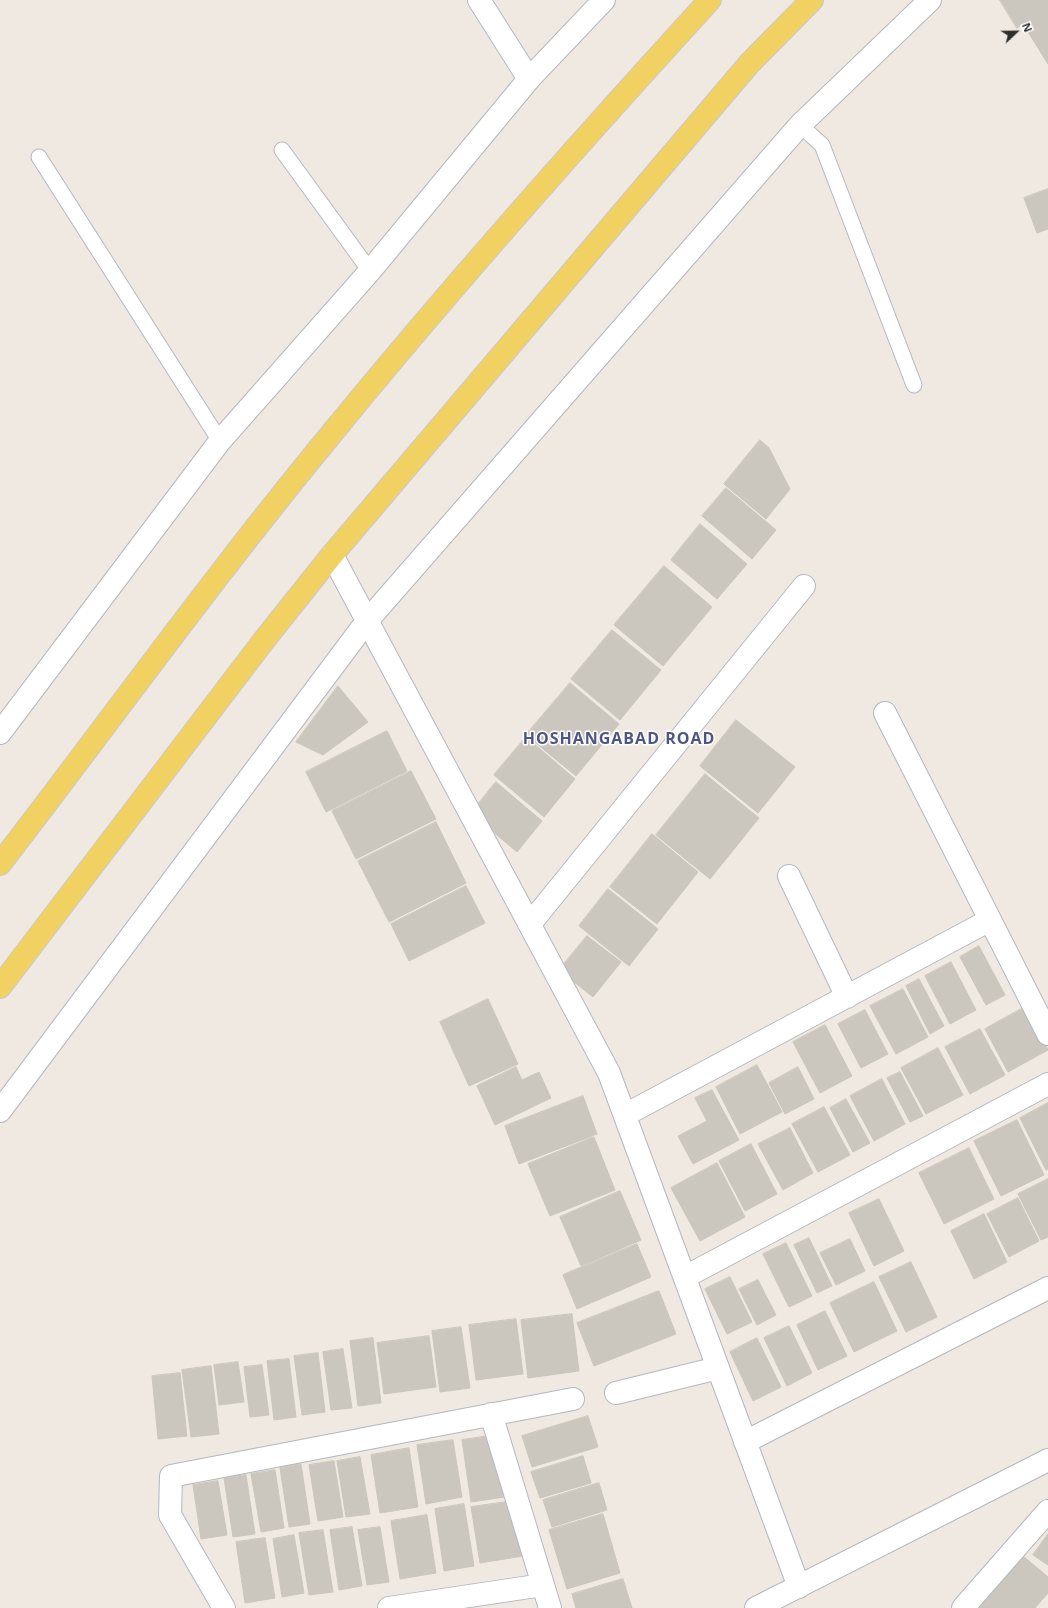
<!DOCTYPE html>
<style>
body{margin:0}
#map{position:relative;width:1048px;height:1608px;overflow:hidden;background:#efe9e1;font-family:"Open Sans",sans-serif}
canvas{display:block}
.north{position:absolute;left:996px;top:12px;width:40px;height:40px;-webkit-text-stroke:3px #fff;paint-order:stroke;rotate:68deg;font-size:11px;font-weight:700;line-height:16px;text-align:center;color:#2e2e2e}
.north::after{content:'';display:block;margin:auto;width:14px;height:18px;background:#2e2e2e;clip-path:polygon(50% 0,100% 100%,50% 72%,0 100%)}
</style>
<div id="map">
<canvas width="1048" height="1608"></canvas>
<div class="north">N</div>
</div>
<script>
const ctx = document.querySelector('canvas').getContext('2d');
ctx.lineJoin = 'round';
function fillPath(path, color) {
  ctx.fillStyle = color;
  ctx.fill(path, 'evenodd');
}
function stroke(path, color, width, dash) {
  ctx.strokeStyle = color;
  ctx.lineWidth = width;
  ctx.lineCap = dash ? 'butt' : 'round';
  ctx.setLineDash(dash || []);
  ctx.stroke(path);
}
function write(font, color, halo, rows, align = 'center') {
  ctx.font = font + ' "Open Sans",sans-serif';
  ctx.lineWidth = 3;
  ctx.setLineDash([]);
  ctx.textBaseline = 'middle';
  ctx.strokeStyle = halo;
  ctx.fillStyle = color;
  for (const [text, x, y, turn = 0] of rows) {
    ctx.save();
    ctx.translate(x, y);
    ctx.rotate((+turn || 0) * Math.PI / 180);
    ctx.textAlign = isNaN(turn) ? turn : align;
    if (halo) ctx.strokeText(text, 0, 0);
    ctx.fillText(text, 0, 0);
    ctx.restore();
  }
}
const building = new Path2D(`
 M 1000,0 L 1048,0 L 1048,64 L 1023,24 L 1017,28 Z
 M 1048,189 L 1048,229 L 1037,233 L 1024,198 Z
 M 760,440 L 769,448 L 790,489 L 766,519 L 724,484 Z
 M 726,488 L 776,530 L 752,559 L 702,516 Z
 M 700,524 L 747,564 L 717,599 L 671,560 Z
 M 664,566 L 712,607 L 663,666 L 614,625 Z
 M 612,630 L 661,670 L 620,720 L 571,679 Z
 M 570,683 L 619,724 L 576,776 L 526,735 Z
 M 338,686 L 368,722 L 323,755 L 296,742 Z
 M 736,720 L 795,767 L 758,813 L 700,766 Z
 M 387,731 L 407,771 L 326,812 L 306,772 Z
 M 526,737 L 575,779 L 544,817 L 494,775 Z
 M 411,771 L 436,819 L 356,859 L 332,811 Z
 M 705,774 L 759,818 L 710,879 L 656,835 Z
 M 496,782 L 542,821 L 517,852 L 471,813 Z
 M 436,822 L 466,883 L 389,922 L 358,861 Z
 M 652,834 L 698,872 L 657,924 L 610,887 Z
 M 466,886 L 485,923 L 409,961 L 391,924 Z
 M 608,889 L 658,929 L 629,966 L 579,926 Z
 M 587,936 L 621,962 L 593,997 L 559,970 Z
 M 979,946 L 1005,995 L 986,1005 L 960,957 Z
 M 951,962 L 976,1010 L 950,1024 L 925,976 Z
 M 919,979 L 944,1026 L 930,1034 L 906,986 Z
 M 903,989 L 928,1037 L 896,1054 L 870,1006 Z
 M 488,999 L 518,1064 L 469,1086 L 440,1022 Z
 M 1025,1007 L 1048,1050 L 1008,1072 L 985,1029 Z
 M 865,1010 L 888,1054 L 861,1068 L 838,1024 Z
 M 825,1025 L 852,1076 L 820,1093 L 793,1042 Z
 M 980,1029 L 1005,1075 L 970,1094 L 945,1047 Z
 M 938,1048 L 963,1095 L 926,1114 L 901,1068 Z
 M 757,1065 L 782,1112 L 740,1134 L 716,1087 Z
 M 516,1067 L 522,1080 L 539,1072 L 551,1098 L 495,1125 L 477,1086 Z
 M 798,1067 L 814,1099 L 785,1114 L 769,1083 Z
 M 900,1072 L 923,1116 L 910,1122 L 887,1078 Z
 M 882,1079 L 905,1124 L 874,1141 L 850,1096 Z
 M 712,1090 L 739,1140 L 693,1164 L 678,1136 L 707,1121 L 695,1098 Z
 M 583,1096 L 597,1134 L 519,1164 L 505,1126 Z
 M 846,1099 L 870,1143 L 853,1152 L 830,1108 Z
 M 1048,1103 L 1048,1169 L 1046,1170 L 1020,1118 Z
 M 824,1107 L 850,1155 L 818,1172 L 792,1124 Z
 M 1017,1120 L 1044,1175 L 1001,1196 L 974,1141 Z
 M 790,1128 L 813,1173 L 783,1190 L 758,1144 Z
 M 594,1137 L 615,1190 L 550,1216 L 528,1164 Z
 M 751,1144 L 777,1194 L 745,1211 L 719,1161 Z
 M 969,1148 L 994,1199 L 944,1224 L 919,1173 Z
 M 717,1163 L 745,1217 L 700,1241 L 671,1188 Z
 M 1048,1179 L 1048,1237 L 1041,1240 L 1018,1194 Z
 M 620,1191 L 641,1240 L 581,1266 L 560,1217 Z
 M 1018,1198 L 1039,1241 L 1009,1257 L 987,1214 Z
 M 879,1199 L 904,1251 L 874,1266 L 849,1213 Z
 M 984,1214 L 1007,1262 L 974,1279 L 951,1231 Z
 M 809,1238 L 832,1286 L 817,1293 L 794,1245 Z
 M 850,1239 L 865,1271 L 836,1285 L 820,1253 Z
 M 786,1243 L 812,1296 L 789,1307 L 763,1254 Z
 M 637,1244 L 651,1277 L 577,1309 L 563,1275 Z
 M 911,1262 L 937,1317 L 906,1332 L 879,1277 Z
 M 730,1277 L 752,1322 L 727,1334 L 705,1289 Z
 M 758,1280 L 776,1315 L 757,1325 L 739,1289 Z
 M 874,1282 L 897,1331 L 854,1352 L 830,1303 Z
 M 659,1291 L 676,1334 L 594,1366 L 577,1323 Z
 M 825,1311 L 847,1356 L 818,1370 L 797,1325 Z
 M 572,1314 L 579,1371 L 528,1378 L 521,1320 Z
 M 516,1319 L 523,1374 L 476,1380 L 469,1325 Z
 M 789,1326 L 812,1373 L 787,1386 L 764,1338 Z
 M 461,1327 L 470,1388 L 440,1392 L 432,1331 Z
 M 429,1336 L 436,1387 L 384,1394 L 377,1343 Z
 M 373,1338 L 381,1403 L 358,1406 L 350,1341 Z
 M 757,1338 L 781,1387 L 753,1401 L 730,1352 Z
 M 343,1349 L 352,1408 L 331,1410 L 323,1352 Z
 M 318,1353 L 325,1412 L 302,1415 L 294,1356 Z
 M 289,1359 L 296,1417 L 274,1420 L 267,1361 Z
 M 238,1362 L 244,1402 L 219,1405 L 214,1365 Z
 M 262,1365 L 269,1415 L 250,1417 L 244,1367 Z
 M 211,1366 L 219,1434 L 191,1437 L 182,1370 Z
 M 180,1373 L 187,1436 L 158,1439 L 152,1376 Z
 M 588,1416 L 598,1447 L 532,1467 L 522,1436 Z
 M 496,1435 L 505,1497 L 471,1502 L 462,1440 Z
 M 453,1440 L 462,1497 L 426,1504 L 417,1445 Z
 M 409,1448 L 418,1507 L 380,1513 L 371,1455 Z
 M 583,1456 L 591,1483 L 540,1498 L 531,1472 Z
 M 360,1457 L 370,1514 L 346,1517 L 337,1461 Z
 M 334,1461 L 343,1517 L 318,1521 L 309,1465 Z
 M 301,1464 L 310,1524 L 289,1527 L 280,1468 Z
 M 275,1470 L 284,1528 L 261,1532 L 251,1474 Z
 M 246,1475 L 255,1534 L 233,1537 L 224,1478 Z
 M 218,1481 L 227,1535 L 201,1539 L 193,1485 Z
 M 599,1483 L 607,1510 L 552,1527 L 543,1500 Z
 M 514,1501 L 523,1556 L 480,1563 L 471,1507 Z
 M 464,1504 L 474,1566 L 444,1571 L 435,1509 Z
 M 603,1514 L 620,1573 L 567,1589 L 549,1530 Z
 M 427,1515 L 436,1573 L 400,1579 L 391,1521 Z
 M 352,1527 L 362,1586 L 339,1590 L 330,1530 Z
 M 380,1527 L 389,1582 L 367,1585 L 358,1530 Z
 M 323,1530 L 333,1592 L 309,1595 L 299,1533 Z
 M 1048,1534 L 1048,1565 L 1033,1555 Z
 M 294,1535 L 304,1593 L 282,1597 L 273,1539 Z
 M 265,1538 L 275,1598 L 245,1603 L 236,1542 Z
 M 1023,1556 L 1048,1577 L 1048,1593 L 1035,1608 L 979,1608 Z
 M 623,1579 L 632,1608 L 576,1608 L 572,1594 Z`);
fillPath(building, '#cbc7bf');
stroke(building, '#cbc5ba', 1);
const lane = new Path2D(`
 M 800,125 L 822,145 L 914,385
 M 282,150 L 370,271
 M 39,157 L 220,441`);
const street = new Path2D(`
 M 479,0 L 529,79
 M 332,555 L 609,1073 L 799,1587
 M 885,713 L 1048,1034
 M 789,876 L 847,997
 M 530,924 L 804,586
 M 625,1115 L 990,920
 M 685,1277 L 1048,1084
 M 616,1393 L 718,1368
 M 491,1414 L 550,1608
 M 745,1442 L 1048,1288
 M 224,1608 L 170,1515 L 171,1476 L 573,1399
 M 389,1608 L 543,1585
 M 756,1608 L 1048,1460
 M 963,1608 L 1048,1511`);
const secondary = new Path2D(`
 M 0,733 L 220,441 L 370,271 L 529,79 L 604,0
 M 0,1111 L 367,621 L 800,125 L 930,0`);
const primary = new Path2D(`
 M 0,864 C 111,720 217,572 333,432 C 454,284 581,141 710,0
 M 0,987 L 265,639 L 332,555 L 749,64 L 812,0`);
stroke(lane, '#b4b7c1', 17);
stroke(street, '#b4b7c1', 24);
stroke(secondary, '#b4b7c1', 24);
stroke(primary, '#c9c9c9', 24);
stroke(lane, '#fff', 15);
stroke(street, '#fff', 22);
stroke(secondary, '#fff', 22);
stroke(primary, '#f2d163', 22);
ctx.letterSpacing = '1px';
write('bold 16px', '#4d5680', '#fff', [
 ["HOSHANGABAD ROAD",619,739]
]);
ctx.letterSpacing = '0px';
</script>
